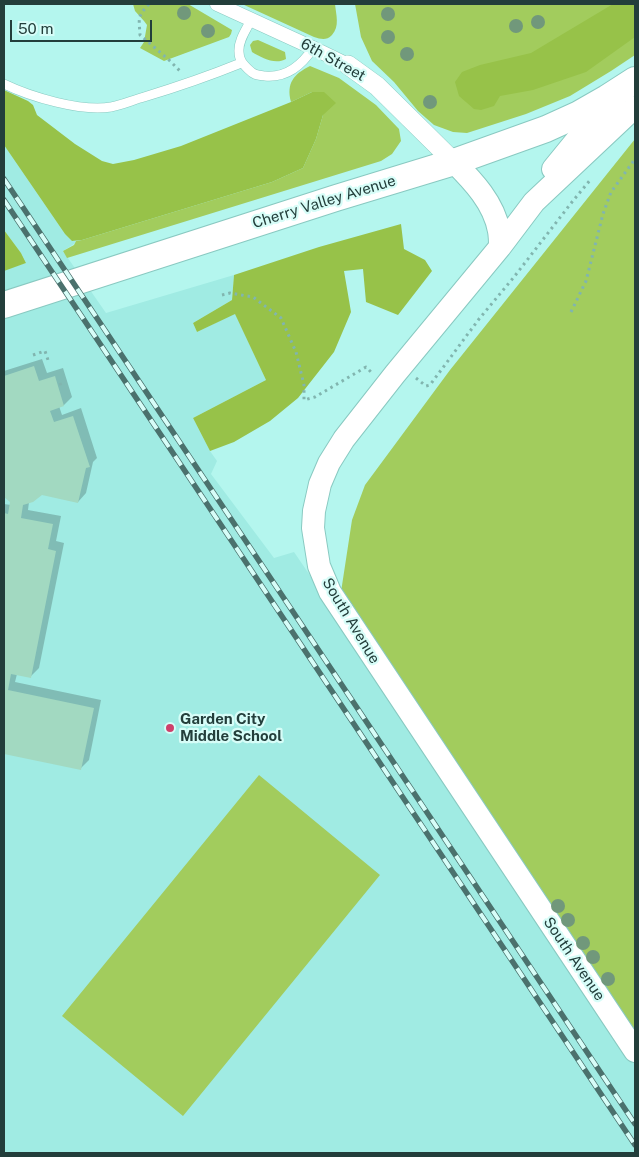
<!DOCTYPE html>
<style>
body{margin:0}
#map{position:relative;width:639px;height:1157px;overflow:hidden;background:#b4f6ee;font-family:"Public Sans",sans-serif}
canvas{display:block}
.frame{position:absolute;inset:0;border:5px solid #233e3b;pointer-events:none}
.scale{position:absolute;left:10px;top:20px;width:142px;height:22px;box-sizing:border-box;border:2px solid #233e3b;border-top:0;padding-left:6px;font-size:15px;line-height:18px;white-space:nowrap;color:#233e3b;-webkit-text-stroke:4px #d7fdf8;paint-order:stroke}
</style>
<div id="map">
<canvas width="639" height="1157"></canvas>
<div class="frame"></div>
<div class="scale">50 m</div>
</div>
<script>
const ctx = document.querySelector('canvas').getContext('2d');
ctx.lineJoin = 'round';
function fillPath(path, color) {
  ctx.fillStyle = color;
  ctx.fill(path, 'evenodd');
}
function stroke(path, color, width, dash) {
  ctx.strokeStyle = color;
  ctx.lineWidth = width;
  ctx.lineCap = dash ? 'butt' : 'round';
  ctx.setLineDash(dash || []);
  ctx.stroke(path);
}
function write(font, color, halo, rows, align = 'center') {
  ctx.font = font + ' "Public Sans",sans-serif';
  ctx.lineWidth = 4.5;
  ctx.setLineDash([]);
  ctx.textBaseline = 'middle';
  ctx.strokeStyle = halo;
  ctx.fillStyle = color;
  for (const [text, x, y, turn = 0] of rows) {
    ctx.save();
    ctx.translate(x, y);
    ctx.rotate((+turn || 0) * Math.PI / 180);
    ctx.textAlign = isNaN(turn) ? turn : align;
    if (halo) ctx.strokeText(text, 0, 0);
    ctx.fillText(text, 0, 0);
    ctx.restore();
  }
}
fillPath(new Path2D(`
 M 4,145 L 65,234 L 72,241 L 76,241 L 74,244 L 63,251 L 106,313 L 234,275 L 232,300 L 193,323 L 197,332 L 235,313 L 266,380 L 193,418 L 210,451 L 217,461 L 211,474 L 274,558 L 294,552 L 635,1052 L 635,1153 L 4,1153 L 4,270 L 26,263 L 21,253 L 4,230 Z`), '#a0ebe3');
fillPath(new Path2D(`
 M 133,4 L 188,4 L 232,30 L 231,34 L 229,37 L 164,61 L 140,48 L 144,42 L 147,25 L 144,21 L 135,11 Z
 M 242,4 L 335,4 C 336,15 340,26 332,35 C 326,41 321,39 314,37 Z
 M 355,4 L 635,4 L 635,55 L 611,71 L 570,96 L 526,114 L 467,133 L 453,132 L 434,125 L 418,111 L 394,82 L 372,61 L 361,37 Z
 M 258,40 L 285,52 L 286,59 C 275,65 262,58 252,52 L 250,45 L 253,41 Z
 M 310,66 L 339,78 L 376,105 L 399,129 L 401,141 L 392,154 L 381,161 L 67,258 L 63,251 L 74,245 L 76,241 L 82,240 L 272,182 L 303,168 L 316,139 L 323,115 L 324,92 L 312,92 L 291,102 C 286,83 294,74 310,66 Z
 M 635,139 L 635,1042 L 341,592 L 352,520 L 365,485 L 450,370 Z
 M 259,775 L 380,875 L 183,1116 L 62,1016 Z`), '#a2cc5d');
fillPath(new Path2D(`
 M 613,4 L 635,4 L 635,37 L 586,72 L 533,90 L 500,96 L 494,106 L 481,110 L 474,109 L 459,96 L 455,82 L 462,72 L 480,65 L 531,53 Z
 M 4,90 L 28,101 L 33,105 L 37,115 L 75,144 L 102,161 L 113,164 L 134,160 L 181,146 L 291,102 L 312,92 L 324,92 L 336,103 L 323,115 L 316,139 L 303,168 L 272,182 L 82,240 L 72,241 L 65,234 L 4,145 Z
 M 401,224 L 404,249 L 425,260 L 432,271 L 398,315 L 366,302 L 363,269 L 344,271 L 351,312 L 334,352 L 298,398 L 270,421 L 234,442 L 210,451 L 193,418 L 266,380 L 235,314 L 197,332 L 193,323 L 232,300 L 234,275 L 319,247 Z
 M 4,230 L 21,253 L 26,263 L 4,271 Z`), '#97c249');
fillPath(new Path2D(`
 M 42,359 L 47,373 L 63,368 L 72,397 L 64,405 L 59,406 L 62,415 L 81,408 L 97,458 L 93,462 L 86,493 L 78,502 L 42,494 L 29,502 L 28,510 L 61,516 L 56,541 L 64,543 L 39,668 L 30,677 L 17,674 L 15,682 L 101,700 L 89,760 L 81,768 L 4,752 L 4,504 L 11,505 L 11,502 L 4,495 L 4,371 Z`), '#0003');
fillPath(new Path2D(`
 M 34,366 L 39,381 L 55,376 L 64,406 L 50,411 L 54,422 L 73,416 L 90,467 L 86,468 L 78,503 L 42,495 L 33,502 L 23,505 L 21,518 L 53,524 L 48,549 L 56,551 L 31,678 L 11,674 L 8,690 L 94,708 L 81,770 L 4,754 L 4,513 L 8,514 L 10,502 L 4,497 L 4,376 Z`), '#a2d9c1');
const service = new Path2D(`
 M 251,20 C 246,30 238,41 239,52 C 239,60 243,64 248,69 C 254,75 256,75 265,76 C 287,78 302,65 313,48
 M 4,84 C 31,97 81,112 111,107 C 122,105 133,100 144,97 C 177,87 209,76 241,63`);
const pedestrian = new Path2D(`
 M 217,4 L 313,48 L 348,65`);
const minor = new Path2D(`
 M 348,65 L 377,86 L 454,162`);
const tertiary = new Path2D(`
 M 635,107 L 534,202 L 500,247 L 395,374 L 344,439 L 329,463 L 320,484 L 314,511 L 313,528 L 319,566 L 330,592 L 635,1051
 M 454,162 C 473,181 494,203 499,231 C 500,236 500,242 500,247
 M 553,169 L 584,131 L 614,99`);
const secondary = new Path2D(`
 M 4,305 L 336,198 L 454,162 L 546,129 L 579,114 L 607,98 L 635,80`);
stroke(service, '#89c9c1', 10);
stroke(pedestrian, '#89c9c1', 15);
stroke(minor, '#89c9c1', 20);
stroke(tertiary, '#89c9c1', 24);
stroke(secondary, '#89c9c1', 28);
stroke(new Path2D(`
 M 149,4 C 137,17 139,18 140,35 L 169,60 L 180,71
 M 222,295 L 230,293 L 253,297 L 281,318 L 296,352 L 304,385 L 304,400 L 315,397 L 366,367 L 371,372
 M 571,312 L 586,281 L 603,214 L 611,192 L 635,159
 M 33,355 L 45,351 L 49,363
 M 416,378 L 426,386 L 430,385 L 479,319 L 514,277 L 572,202 L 591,179
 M 60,383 L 61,386`), '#81b5af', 3, [2.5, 4]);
stroke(service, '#fff', 9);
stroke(pedestrian, '#fff', 14);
stroke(minor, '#fff', 19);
stroke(tertiary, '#fff', 22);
stroke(secondary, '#fff', 26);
const rail = new Path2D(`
 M 4,179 L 635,1124
 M 4,200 L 635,1145`);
stroke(rail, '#4b716d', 5.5);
stroke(rail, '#d7fdf8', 4, [11]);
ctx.fillStyle = '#71987b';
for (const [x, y] of [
 [184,13],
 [388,14],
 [538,22],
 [516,26],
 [208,31],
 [388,37],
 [407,54],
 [430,102],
 [558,906],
 [568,920],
 [583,943],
 [593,957],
 [608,979]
]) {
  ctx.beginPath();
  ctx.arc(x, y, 7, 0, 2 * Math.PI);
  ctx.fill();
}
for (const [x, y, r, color] of [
 [170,728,5,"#ce406b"]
]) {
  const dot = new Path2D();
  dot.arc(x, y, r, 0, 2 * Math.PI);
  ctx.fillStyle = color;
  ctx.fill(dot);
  stroke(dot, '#d7fdf8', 2);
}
write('15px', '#233e3b', '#d7fdf8', [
 ["6th Street",333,60,29],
 ["Cherry Valley Avenue",324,202,-17],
 ["South Avenue",351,621,59],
 ["South Avenue",574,959,56]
]);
write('bold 15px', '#233e3b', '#d7fdf8', [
 ["Garden City",180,719],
 ["Middle School",180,736]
], 'left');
</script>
